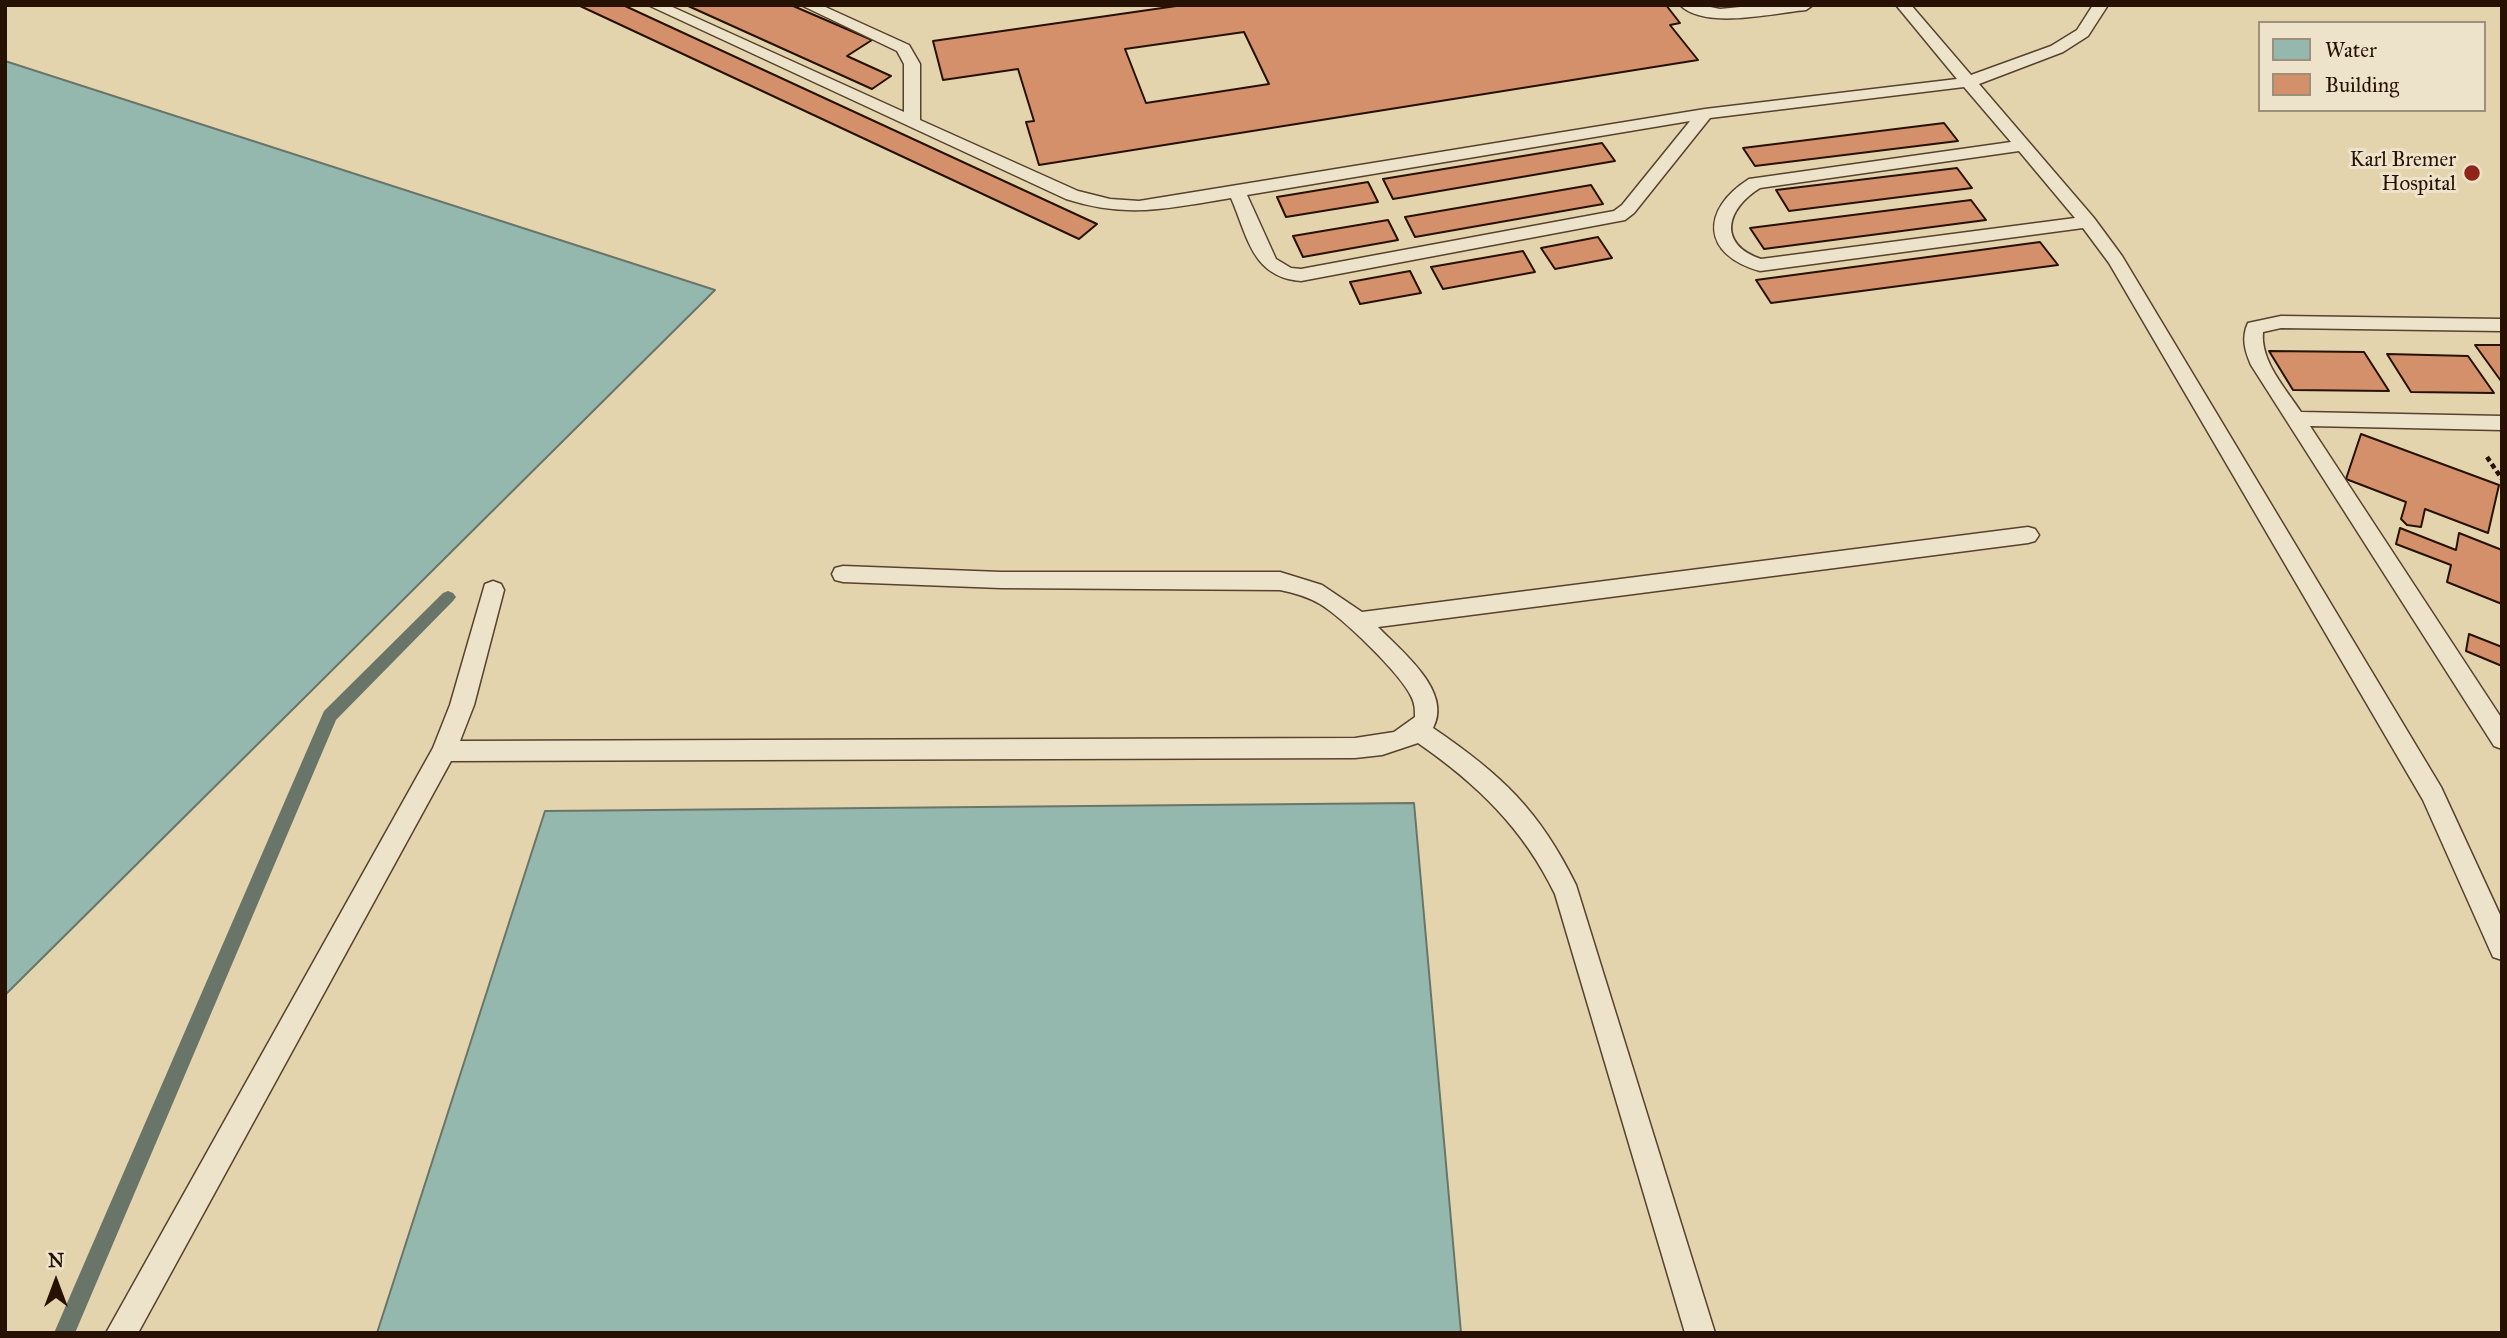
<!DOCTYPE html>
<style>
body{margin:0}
#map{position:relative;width:2507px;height:1338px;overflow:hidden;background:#e4d4ae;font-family:"IM FELL Great Primer",serif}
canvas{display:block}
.frame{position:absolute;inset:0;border:7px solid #261102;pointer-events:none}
.legend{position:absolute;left:2258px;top:21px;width:228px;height:91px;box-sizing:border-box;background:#ede3ca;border:2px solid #9d8f7a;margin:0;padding:9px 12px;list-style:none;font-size:21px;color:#261102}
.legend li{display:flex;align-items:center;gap:14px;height:35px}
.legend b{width:35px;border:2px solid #9d8f7a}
.north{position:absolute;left:21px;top:1247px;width:70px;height:70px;-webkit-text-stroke:5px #ede3ca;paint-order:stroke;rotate:0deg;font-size:19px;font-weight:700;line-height:28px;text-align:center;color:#261102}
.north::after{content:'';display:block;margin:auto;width:24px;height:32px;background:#261102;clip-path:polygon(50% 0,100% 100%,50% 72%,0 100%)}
</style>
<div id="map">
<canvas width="2507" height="1338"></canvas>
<div class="frame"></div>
<ul class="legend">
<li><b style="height:19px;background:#95b8ae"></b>Water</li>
<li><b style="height:19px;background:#d4906b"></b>Building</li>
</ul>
<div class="north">N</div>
</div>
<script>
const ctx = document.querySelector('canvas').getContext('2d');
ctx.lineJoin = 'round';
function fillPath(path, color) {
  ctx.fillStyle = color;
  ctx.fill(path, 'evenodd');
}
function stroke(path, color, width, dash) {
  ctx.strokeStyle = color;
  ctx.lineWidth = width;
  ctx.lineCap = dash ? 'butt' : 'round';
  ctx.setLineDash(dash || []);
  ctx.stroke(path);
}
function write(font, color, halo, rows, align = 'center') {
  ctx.font = font + ' "IM FELL Great Primer",serif';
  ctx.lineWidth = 6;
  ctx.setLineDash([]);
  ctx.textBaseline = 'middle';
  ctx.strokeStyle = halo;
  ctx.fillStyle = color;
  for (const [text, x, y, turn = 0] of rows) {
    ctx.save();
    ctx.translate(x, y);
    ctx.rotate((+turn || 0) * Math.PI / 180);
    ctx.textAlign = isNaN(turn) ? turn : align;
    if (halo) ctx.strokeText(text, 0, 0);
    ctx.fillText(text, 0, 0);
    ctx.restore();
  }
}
const water = new Path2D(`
 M 5,61 L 715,290 L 5,995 Z
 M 1414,803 L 1461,1333 L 377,1333 L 545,811 Z`);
fillPath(water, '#95b8ae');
stroke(water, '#697569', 2);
fillPath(new Path2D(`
 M 448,591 L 453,593 L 456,597 L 453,601 L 336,720 L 75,1333 L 54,1333 L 324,711 L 443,593 Z`), '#697569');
const building = new Path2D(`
 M 578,5 L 623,5 L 1097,224 L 1079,239 Z
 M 686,5 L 791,5 L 872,40 L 847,56 L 891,76 L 872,89 Z
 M 1183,5 L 1666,5 L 1680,23 L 1670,25 L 1698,60 L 1039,165 L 1026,122 L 1034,121 L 1018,69 L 943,80 L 933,41 ZM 1244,32 L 1269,84 L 1146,103 L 1125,49 Z
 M 1944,123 L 1958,141 L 1755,166 L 1743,148 Z
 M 1602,143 L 1615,161 L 1393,199 L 1383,179 Z
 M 1957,168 L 1972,188 L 1789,211 L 1776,190 Z
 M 1368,182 L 1378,202 L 1286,217 L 1277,197 Z
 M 1591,185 L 1603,204 L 1415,237 L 1405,217 Z
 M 1971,200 L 1986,220 L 1764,249 L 1750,228 Z
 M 1388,220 L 1398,240 L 1303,257 L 1293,236 Z
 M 1598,237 L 1612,258 L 1555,269 L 1541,248 Z
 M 2040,242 L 2058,265 L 1771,303 L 1756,280 Z
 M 1523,251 L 1535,272 L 1443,289 L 1431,267 Z
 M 1410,271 L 1421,293 L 1360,304 L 1350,282 Z
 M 2475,345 L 2502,345 L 2502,381 L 2501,381 Z
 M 2269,351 L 2364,352 L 2389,391 L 2293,390 Z
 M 2387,354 L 2468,356 L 2494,393 L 2411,392 Z
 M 2361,434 L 2499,485 L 2488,533 L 2425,509 L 2421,527 L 2407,525 L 2401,519 L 2406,502 L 2346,479 Z
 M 2400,528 L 2456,550 L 2459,533 L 2502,550 L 2502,604 L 2447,582 L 2451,565 L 2396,544 Z
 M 2469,634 L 2502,647 L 2502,666 L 2466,651 Z`);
fillPath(building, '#d4906b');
stroke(building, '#261102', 2);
const service = new Path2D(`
 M 648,5 L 668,5 L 904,112 L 904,64 L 897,51 L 801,5 L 821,5 L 909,45 L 920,64 L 920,120 L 1078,191 L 1110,199 L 1139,201 L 1705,109 L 1957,79 L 1896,5 L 1911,5 L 1971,75 L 2051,46 L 2077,30 L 2093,5 L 2108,5 L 2088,36 L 2063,52 L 1979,84 L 2094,218 L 2122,256 L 2441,787 L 2502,919 L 2502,960 L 2493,957 L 2423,800 L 2109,263 L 2083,228 L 1760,271 C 1702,255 1700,210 1749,179 L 2011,142 L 1964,87 L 1710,118 L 1634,213 L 1625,220 L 1301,281 C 1252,277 1248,237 1231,198 C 1169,208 1128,219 1066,199 ZM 1690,121 L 1622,205 L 1614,211 L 1301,269 L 1291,268 L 1276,259 L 1247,195 ZM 2019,151 L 2075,218 L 1761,259 C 1717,244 1726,209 1760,188 Z
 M 1680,5 L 1701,5 L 1720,9 L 1760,5 L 1813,5 L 1806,10 C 1773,13 1705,30 1680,5 Z
 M 2281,316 L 2502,319 L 2502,331 L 2281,328 L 2263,332 C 2260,361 2286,389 2301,412 L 2502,416 L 2502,430 L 2310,426 L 2502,719 L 2502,749 L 2494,746 L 2251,365 C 2245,351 2241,338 2248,323 Z
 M 2028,527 L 2035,529 L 2039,535 L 2035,541 L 2028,543 L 1378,627 C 1401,651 1453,691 1433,728 C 1501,774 1540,811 1576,885 L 1715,1333 L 1685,1333 L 1555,894 C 1523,828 1477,784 1418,743 L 1382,755 L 1355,758 L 451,761 L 138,1333 L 106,1333 L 433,748 L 450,705 L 485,584 L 493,581 L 501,584 L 504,590 L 474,705 L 460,741 L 1355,738 L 1394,732 L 1415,717 C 1415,709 1415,704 1411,696 C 1400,673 1343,618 1320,604 C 1308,597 1295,593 1280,590 L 1001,588 L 843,582 L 835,580 L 832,574 L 835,568 L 843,566 L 1001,572 L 1280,572 L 1322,585 L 1362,612 Z`);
stroke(service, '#56422d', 3);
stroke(new Path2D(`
 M 2487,457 L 2502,479`), '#261102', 4.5, [5, 3.5]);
fillPath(service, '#ede3ca');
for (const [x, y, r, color] of [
 [2472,173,9,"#8f2418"]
]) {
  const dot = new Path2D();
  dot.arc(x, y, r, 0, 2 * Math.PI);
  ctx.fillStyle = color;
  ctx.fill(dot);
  stroke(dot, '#ede3ca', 2.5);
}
write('21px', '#261102', '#ede3ca', [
 ["Karl Bremer",2456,161],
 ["Hospital",2456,185]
], 'right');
</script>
